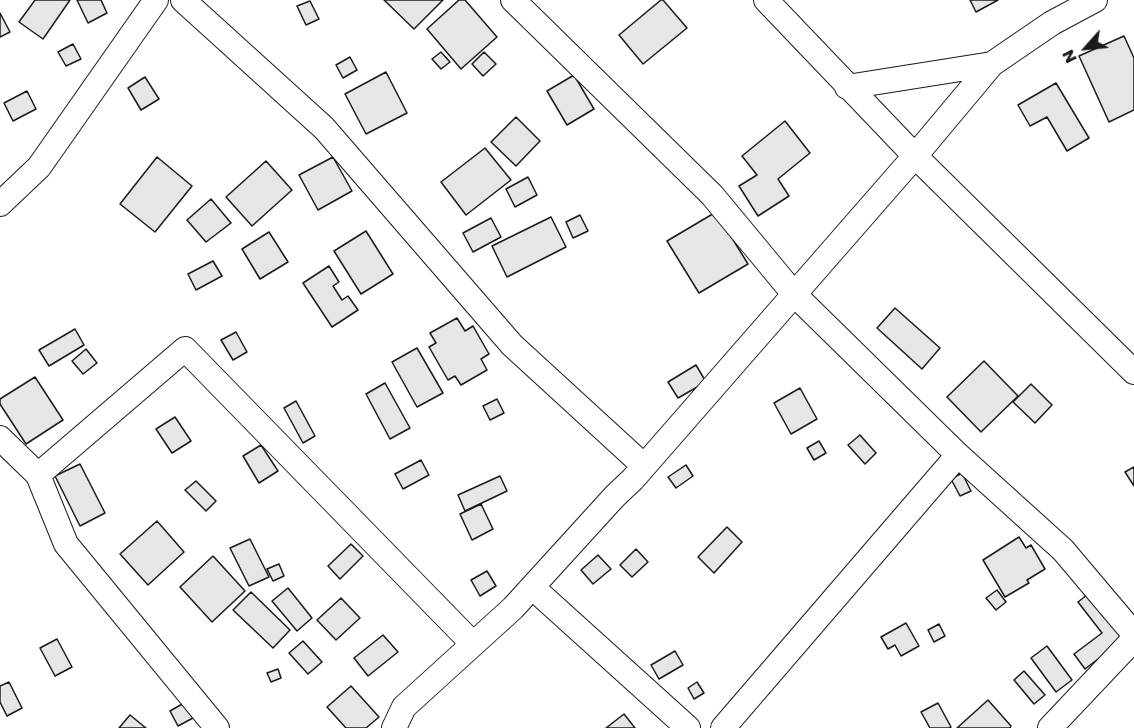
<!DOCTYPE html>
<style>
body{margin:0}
#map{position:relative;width:1134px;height:728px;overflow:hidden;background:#fff;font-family:Poppins,sans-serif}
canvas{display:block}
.north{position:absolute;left:1056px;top:18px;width:60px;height:60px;-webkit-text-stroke:4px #fff;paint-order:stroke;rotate:243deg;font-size:16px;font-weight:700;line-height:24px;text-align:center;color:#1a1a1a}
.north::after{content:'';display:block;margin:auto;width:21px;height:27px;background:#1a1a1a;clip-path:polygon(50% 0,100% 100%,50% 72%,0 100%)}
</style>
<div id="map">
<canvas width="1134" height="728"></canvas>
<div class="north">N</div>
</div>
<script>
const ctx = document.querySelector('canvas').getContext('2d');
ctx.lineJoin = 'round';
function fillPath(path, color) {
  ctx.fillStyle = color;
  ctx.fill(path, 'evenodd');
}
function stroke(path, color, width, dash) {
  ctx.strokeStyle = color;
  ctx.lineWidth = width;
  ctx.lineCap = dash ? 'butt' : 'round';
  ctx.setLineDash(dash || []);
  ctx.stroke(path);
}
const building = new Path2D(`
 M 35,0 L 70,0 L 43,39 L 19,22 Z
 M 77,0 L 101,0 L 107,13 L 88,23 Z
 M 384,0 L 443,0 L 414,29 Z
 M 459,0 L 465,0 L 497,37 L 461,69 L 427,29 Z
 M 661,0 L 663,0 L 687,28 L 643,64 L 619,35 Z
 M 970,0 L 998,0 L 976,12 Z
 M 310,1 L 319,19 L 306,25 L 297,6 Z
 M 0,13 L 10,32 L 0,37 Z
 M 1124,36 L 1134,58 L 1134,110 L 1109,122 L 1079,56 Z
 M 73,44 L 81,59 L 66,66 L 58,52 Z
 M 441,52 L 450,62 L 441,69 L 432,59 Z
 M 484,52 L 496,64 L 483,76 L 472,64 Z
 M 350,57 L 357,70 L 343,78 L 336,65 Z
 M 386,72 L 407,113 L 366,134 L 345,94 Z
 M 574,75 L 594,109 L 567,125 L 547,91 Z
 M 145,77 L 159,99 L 141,110 L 128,88 Z
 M 1056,83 L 1089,138 L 1067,151 L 1047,117 L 1030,126 L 1018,105 Z
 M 27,91 L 36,109 L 13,121 L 4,103 Z
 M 516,117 L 540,141 L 516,166 L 491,142 Z
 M 785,121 L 810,153 L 778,179 L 789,196 L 758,216 L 739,186 L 757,175 L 742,156 Z
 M 485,148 L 511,180 L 466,215 L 441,182 Z
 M 157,157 L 192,186 L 155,232 L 120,204 Z
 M 333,157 L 352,191 L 318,210 L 299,175 Z
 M 266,161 L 292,190 L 252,226 L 226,197 Z
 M 528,177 L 537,195 L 515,207 L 506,189 Z
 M 211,199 L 231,223 L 206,242 L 187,220 Z
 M 716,212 L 748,264 L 699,293 L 667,241 Z
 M 580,215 L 588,231 L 573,238 L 566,222 Z
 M 551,217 L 566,247 L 507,277 L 492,246 Z
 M 491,218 L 501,237 L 473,252 L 463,233 Z
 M 366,231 L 393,274 L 361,294 L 334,251 Z
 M 269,232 L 288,262 L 260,279 L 242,249 Z
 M 213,261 L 222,276 L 196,290 L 188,274 Z
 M 329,266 L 339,282 L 333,286 L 342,300 L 348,296 L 358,310 L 332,327 L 303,283 Z
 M 895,308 L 940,348 L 922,369 L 877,328 Z
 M 457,318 L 465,331 L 473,326 L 489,354 L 481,359 L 487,370 L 461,385 L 455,376 L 448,380 L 429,347 L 436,343 L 430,333 Z
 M 75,329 L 84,345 L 49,366 L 39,350 Z
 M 236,332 L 247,352 L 233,360 L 221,340 Z
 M 417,348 L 443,393 L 417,407 L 392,362 Z
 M 86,349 L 97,363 L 83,374 L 72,361 Z
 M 984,361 L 1018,396 L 981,432 L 947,397 Z
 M 696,365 L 706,382 L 678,398 L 668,382 Z
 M 35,377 L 63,420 L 26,444 L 0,404 L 0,399 Z
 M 385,383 L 410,428 L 390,439 L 366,394 Z
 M 1031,384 L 1052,405 L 1035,423 L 1013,402 Z
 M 800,388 L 817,419 L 791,434 L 774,403 Z
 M 497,399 L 504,413 L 490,420 L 483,406 Z
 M 296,401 L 315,436 L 303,443 L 284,408 Z
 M 175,417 L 191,441 L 172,453 L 156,429 Z
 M 860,435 L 876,453 L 865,464 L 848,445 Z
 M 819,441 L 826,453 L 814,460 L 807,448 Z
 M 261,445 L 278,471 L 259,483 L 243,456 Z
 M 421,460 L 429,475 L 403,489 L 395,474 Z
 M 80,464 L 105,513 L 80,526 L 55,476 Z
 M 686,465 L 693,476 L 676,488 L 668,477 Z
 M 1134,467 L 1134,486 L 1125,472 Z
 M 962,473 L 971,491 L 960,496 L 951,479 Z
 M 500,476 L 507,491 L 465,511 L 458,495 Z
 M 196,481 L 216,501 L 206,511 L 185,490 Z
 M 481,504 L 493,529 L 472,540 L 460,514 Z
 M 157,521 L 184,552 L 148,585 L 120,554 Z
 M 727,527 L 742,542 L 714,573 L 698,557 Z
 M 1019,537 L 1026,548 L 1031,545 L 1045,569 L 1027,580 L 1029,583 L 1005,597 L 983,560 Z
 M 250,539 L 269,577 L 249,586 L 230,548 Z
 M 351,544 L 363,556 L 340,579 L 328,566 Z
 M 636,549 L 648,562 L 632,577 L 620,565 Z
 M 598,555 L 611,569 L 593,584 L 581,570 Z
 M 213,556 L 245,591 L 212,622 L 180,587 Z
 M 279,564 L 284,576 L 273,581 L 267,569 Z
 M 487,571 L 496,586 L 480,596 L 471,580 Z
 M 288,588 L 312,618 L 297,631 L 272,601 Z
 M 997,590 L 1006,602 L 996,610 L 986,598 Z
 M 1092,591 L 1127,637 L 1085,669 L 1074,654 L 1102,633 L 1078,602 Z
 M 251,592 L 290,630 L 273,648 L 233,610 Z
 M 341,598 L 360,618 L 336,640 L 317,620 Z
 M 906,623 L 919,646 L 901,656 L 895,645 L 888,649 L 881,637 Z
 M 939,624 L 945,636 L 934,642 L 928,630 Z
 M 383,635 L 398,652 L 368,676 L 354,658 Z
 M 57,639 L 72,667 L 55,676 L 40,648 Z
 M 303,641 L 322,662 L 308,674 L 289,653 Z
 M 1047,646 L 1072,680 L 1056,692 L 1031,658 Z
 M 675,651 L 683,665 L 659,679 L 651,665 Z
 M 278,669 L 281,678 L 271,682 L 267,673 Z
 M 1024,671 L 1045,695 L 1034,704 L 1014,680 Z
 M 9,682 L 22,708 L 7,716 L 0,702 L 0,686 Z
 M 697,682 L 704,693 L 694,699 L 688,688 Z
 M 351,686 L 379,717 L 366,728 L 346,728 L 327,707 Z
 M 988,700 L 1011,726 L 1010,728 L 957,728 Z
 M 184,703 L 193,718 L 178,726 L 170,711 Z
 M 938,703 L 951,727 L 949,728 L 930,728 L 921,712 Z
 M 624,714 L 635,728 L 606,728 Z
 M 130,715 L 146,728 L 119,728 Z`);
fillPath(building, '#e6e6e6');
stroke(building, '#1a1a1a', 1.5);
const minor = new Path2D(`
 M 183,0 L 324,128 L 512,345 L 644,466
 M 513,0 L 712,195 L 794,294 L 958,455 L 1063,550 L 1134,634
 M 766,0 L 915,156 L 1134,372
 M 847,87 L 992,64
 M 0,204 L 39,167 L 156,0
 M 0,438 L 38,475 L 66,544 L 217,728
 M 38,475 L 185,349 L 473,644
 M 532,587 L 688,728
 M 394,728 L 404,707 L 513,608 L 615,496 L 633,479 L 915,156 L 992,64 L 1052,23 L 1095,0
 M 723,728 L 958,455
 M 1050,728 L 1134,639`);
stroke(minor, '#1a1a1a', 26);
stroke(minor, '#fff', 24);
</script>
